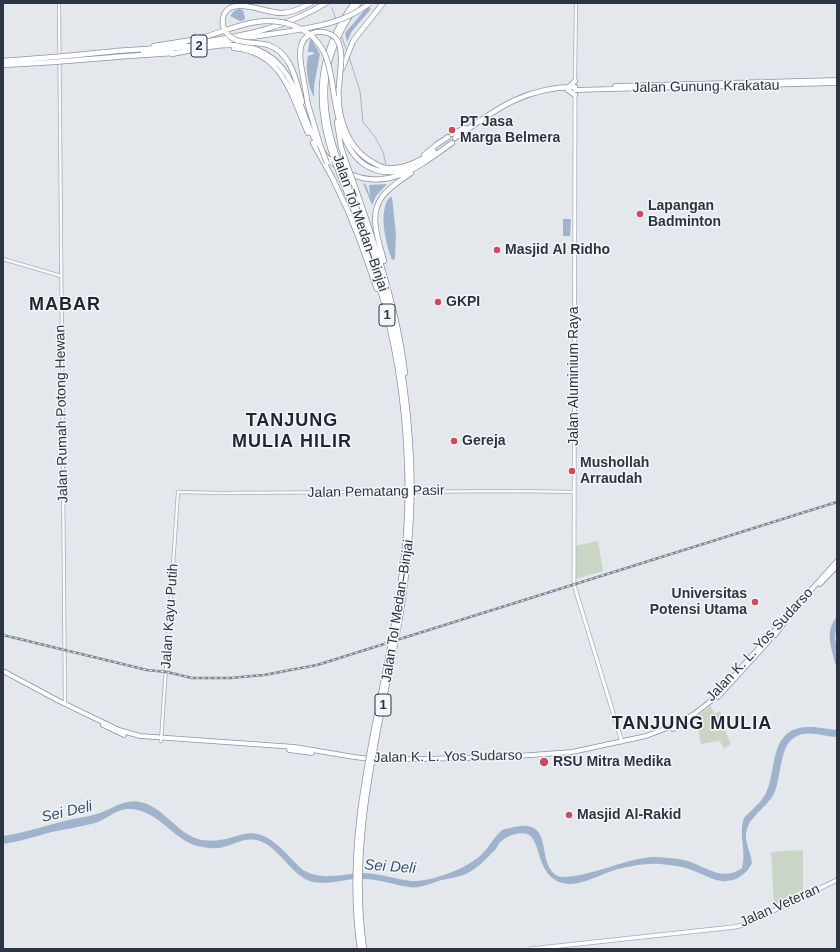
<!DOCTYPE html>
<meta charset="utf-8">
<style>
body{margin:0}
#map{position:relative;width:840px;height:952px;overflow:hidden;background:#e4e7ec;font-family:Arial,sans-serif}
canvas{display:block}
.frame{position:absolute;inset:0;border:4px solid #2b3445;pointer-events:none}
</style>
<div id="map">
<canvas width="840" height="952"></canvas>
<div class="frame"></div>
</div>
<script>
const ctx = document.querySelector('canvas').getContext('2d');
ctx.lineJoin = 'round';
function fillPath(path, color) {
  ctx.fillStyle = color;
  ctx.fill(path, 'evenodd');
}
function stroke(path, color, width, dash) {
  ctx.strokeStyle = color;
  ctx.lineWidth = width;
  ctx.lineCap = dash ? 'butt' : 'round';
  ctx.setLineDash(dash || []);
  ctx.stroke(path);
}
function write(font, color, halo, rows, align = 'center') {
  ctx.font = font + ' Arial,sans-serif';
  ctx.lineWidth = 3;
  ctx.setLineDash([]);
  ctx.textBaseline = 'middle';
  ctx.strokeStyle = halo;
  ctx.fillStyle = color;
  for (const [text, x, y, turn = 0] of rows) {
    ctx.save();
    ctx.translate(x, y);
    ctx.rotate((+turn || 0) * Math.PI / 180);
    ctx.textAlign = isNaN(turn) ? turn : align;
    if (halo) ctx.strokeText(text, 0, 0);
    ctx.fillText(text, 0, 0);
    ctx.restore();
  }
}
fillPath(new Path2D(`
 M 598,541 L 603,571 L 575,579 L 575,546 Z
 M 710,706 L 715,714 L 720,711 L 724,720 L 721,722 L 731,744 L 724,749 L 720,741 L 701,744 L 696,717 Z
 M 803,850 L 803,895 L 774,908 L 771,852 Z`), '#c9d6c5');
fillPath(new Path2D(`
 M 368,6 L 371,9 L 352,31 L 347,42 L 345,33 Z
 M 239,9 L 243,10 L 245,18 L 244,20 L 240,21 L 230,16 L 234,11 Z
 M 310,39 L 312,40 L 320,54 L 314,86 L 314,97 C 308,87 305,67 308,56 L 314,54 L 313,52 L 308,52 L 308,51 Z
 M 363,183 L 366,185 L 370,197 L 369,185 L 387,184 L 376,196 L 372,205 Z
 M 392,197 L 396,234 L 395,259 L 392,260 C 386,244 378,213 389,198 Z
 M 563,219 L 571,219 L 570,236 L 563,236 Z
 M 837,617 L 835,639 L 837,648 L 837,670 C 833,652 823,632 837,617 Z
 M 814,727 L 837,730 L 837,737 C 825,737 809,730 797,736 C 779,744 782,774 775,791 C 769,807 749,815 746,833 C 745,843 751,853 752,863 C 745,878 729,885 713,879 C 705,876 698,872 689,869 C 680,866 670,865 660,864 C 646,863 632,866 618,869 C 603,873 578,888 562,883 C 535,875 542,839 527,834 C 520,832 509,835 503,840 C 499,842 498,846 495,850 C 487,858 477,869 466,874 C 459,877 450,878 442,880 C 431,883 420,889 409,887 C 394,885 379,879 363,879 C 346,878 330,885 313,882 C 292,877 281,849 260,841 C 243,836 234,846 219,848 C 211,849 201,847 194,845 C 172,837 155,808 128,809 C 117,809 108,818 98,822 C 82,827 65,829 48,833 C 33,837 18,842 3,844 L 3,836 C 24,833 44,826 65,821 C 76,818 87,817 97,814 C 112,809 125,798 140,802 C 165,807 177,835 202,840 C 216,842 227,839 240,835 C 268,826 285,854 303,870 C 322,881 342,874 362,873 C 378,873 395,879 411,881 C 431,882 466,869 481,855 C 489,847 494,837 502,830 C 508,828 514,827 520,826 C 553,823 537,862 556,875 C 567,883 616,864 630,861 C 637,859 644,858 651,857 C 663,857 676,858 688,861 C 706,867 723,882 742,868 C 747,851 738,835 744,818 C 751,810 761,803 766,793 C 776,773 770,737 796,729 C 801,727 808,727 814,727 Z`), '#9fb4cc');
stroke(new Path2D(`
 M 332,8 L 336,19
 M 342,37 L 347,52
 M 349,57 L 360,91 L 363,122 L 375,137 L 383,152 L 386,165`), '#9fb4cc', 1);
const tertiary = new Path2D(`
 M 59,3 L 65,704
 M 575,80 L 576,3
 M 3,259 L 61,276
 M 161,741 L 178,492 L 220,493 L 520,491 L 573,492`);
const secondary = new Path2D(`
 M 575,95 L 574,585 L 622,742`);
const primary = new Path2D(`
 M 531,949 L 734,927 L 743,925 L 773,911 L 837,880`);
const trunk = new Path2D(`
 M 615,86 L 837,80
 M 575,90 L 837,83
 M 820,584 L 837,566
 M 775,635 L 784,623
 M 3,671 L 59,701 L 119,730 L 140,736 L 295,747 L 354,757 L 378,760 L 504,757 L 572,752 L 646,736 L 670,727 L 682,721 L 694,714 L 711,701 L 837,561
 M 718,697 L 769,641
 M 103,725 L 124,735
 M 673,729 L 693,718
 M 289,750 L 312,753`);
const motorway = new Path2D(`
 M 223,26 C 222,20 223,14 228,9 C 243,0 265,13 282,13 C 292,13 302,8 311,3
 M 197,43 C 244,36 285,28 326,3
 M 268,45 C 292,53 296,81 302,102
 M 154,46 L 198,39
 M 234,48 C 283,52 291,95 308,133
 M 115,51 L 147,49 L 185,45
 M 143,53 L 285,32
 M 172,54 C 199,49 232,39 258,50 C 312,72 293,149 350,174 C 390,191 421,165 452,143
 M 66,56 L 117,51
 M 113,57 L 173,53
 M 3,61 L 54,57
 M 66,61 L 116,57
 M 3,65 L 54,62
 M 301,65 L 308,105 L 320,145
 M 342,69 L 353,41 L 383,3
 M 339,84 C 336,113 346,149 374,163 C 380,167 387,169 395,168 C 409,167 422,159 434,152
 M 569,87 L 575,81
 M 568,90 L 575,95
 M 334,96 C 339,124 345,160 376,170 C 389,174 401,172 412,166
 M 337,122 L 341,147 L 347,165
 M 452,134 L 465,128
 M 455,138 C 495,110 524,87 575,87
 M 313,143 L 332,177 L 347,209
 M 436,145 L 448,137
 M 424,155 L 434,147
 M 334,160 C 314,101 317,54 354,3
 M 339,163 C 317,102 319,56 359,3
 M 340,175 C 353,208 366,241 376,275 C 394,335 405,398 407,461
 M 345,178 C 357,210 370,242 380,275 C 399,336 408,398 411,461
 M 353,181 C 375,245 397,306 405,373
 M 346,206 L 360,241 L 377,289
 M 384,261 C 379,241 368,216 382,197 C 389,187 401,180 411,173`);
stroke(tertiary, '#a9aeb7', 4);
stroke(secondary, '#a9aeb7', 4.5);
stroke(primary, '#a3abb8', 5);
stroke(trunk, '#8b94a3', 5.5);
stroke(motorway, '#8b94a3', 6);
stroke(tertiary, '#f7f8fa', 2.5);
stroke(secondary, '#fff', 3);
stroke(primary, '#fff', 3.5);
stroke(trunk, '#fff', 4);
stroke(motorway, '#fff', 4.5);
const rail = new Path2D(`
 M 3,635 L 147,670 L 167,672 L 192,678 L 230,678 L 264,675 L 317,665 L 837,502`);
stroke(rail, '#7d8696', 2.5);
stroke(rail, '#f4f6f9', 1, [3]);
const motorwayBridge = new Path2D(`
 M 223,26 C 229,46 252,41 268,45
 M 285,32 C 315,27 345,23 370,3
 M 198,39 C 217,34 236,25 256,22 C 269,20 280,21 292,25 C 326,37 330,64 334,96
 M 54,57 L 66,56
 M 54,62 L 66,61
 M 301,65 C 300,58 299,50 302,43 C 309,28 333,28 339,44 C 344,57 339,75 339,88
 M 320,145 L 327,163
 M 334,160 L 340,175
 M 339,163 L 345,178
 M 347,165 L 353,181
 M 360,949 C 341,819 387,700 402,573 C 407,536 409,498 407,461
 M 364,949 C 348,839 379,731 399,623 C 408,570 413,515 411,461`);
stroke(motorwayBridge, '#8b94a3', 6, []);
stroke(motorwayBridge, '#fff', 4.5);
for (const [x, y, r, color] of [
 [452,130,4,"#d1495b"],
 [640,214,4,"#d1495b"],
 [497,250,4,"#d1495b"],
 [438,302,4,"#d1495b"],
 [454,441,4,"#d1495b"],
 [572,471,4,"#d1495b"],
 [755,602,4,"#d1495b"],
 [544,762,5,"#d1495b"],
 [569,815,4,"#d1495b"]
]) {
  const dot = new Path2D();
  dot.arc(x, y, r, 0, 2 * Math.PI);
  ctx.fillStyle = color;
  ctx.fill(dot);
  stroke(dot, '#f4f6f9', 1.5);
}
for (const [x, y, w] of [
 [199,46,16],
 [387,315,16],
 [383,705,16]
]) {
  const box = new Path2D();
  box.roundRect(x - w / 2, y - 11, w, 22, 3);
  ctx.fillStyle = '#f4f6f9';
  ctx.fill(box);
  stroke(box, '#2b3445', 1);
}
write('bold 13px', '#2b3445', null, [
 ["2",199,46],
 ["1",387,315],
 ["1",383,705]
]);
write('14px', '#2b3445', '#f4f6f9', [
 ["Jalan Gunung Krakatau",706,87,-1],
 ["Jalan Tol Medan–Binjai",360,223,71],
 ["Jalan Aluminium Raya",574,376,-90],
 ["Jalan Rumah Potong Hewan",62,414,-91],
 ["Jalan Pematang Pasir",376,492,-1],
 ["Jalan Tol Medan–Binjai",398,611,-81],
 ["Jalan Kayu Putih",170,616,-86],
 ["Jalan K. L. Yos Sudarso",760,645,-47],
 ["Jalan K. L. Yos Sudarso",448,757,-1],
 ["Jalan Veteran",780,906,-24]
]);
write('bold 14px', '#2b3445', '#f4f6f9', [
 ["PT Jasa",460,122],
 ["Marga Belmera",460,138],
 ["Lapangan",648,206],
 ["Badminton",648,222],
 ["Masjid Al Ridho",505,250],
 ["GKPI",446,302],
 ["Gereja",462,441],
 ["Mushollah",580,463],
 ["Arraudah",580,479],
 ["Universitas",747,594,"right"],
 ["Potensi Utama",747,610,"right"],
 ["RSU Mitra Medika",553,762],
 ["Masjid Al-Rakid",577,815]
], 'left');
write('italic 15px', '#34527a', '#f4f6f9', [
 ["Sei Deli",67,812,-13],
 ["Sei Deli",390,867,4]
]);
ctx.letterSpacing = '1px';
write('bold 18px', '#1d2536', '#f4f6f9', [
 ["MABAR",65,305],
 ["TANJUNG",292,421],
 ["MULIA HILIR",292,442],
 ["TANJUNG MULIA",692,724]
]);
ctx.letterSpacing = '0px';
</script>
